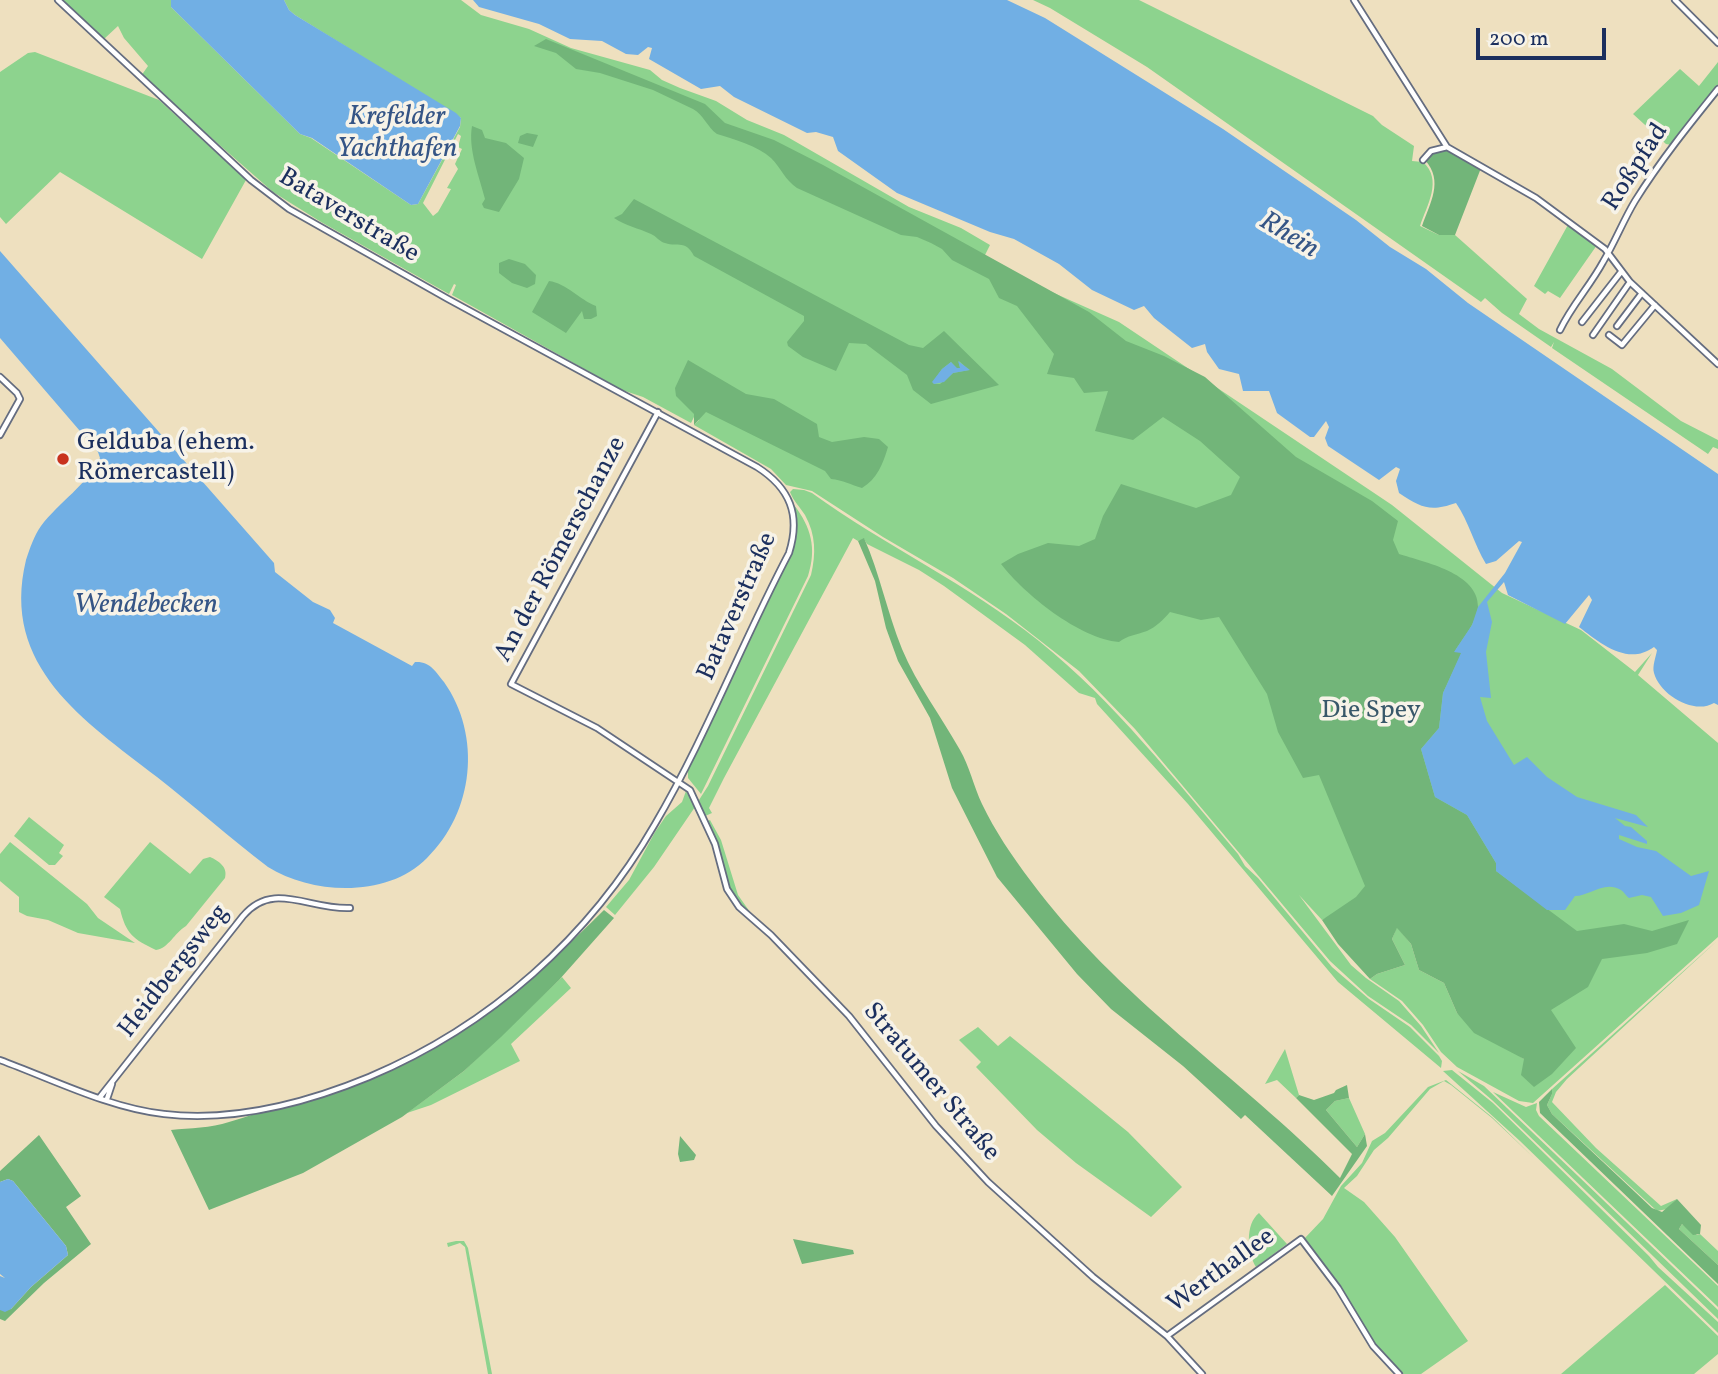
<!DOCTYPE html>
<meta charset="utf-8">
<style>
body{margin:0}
#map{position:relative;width:1718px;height:1374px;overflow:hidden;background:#eee0bf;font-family:Vollkorn,serif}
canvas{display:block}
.scale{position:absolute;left:1476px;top:28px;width:130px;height:32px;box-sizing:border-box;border:4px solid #1b2f5e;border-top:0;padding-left:9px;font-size:21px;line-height:24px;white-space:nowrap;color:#1b2f5e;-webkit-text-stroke:5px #f7f3e8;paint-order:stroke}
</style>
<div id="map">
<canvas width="1718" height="1374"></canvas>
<div class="scale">200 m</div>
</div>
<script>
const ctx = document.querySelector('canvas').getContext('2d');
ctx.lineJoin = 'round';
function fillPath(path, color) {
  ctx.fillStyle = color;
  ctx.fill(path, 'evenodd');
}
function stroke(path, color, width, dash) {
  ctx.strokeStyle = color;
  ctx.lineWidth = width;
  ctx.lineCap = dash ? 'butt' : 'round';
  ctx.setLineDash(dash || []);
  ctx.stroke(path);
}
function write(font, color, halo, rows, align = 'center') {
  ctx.font = font + ' Vollkorn,serif';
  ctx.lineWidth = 7;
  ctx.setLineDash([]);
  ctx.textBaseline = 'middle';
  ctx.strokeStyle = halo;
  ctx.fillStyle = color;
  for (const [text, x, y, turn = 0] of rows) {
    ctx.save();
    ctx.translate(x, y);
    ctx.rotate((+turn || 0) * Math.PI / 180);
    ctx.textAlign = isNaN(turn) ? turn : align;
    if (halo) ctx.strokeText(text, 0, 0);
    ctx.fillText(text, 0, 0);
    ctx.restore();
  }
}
fillPath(new Path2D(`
 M 63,0 L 171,0 L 171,7 L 300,134 L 311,138 L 411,205 L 418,204 L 460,127 L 461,118 L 295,15 L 289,10 L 284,0 L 461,0 L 481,15 L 529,29 L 571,48 L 650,70 L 662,80 L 680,88 L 716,101 L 747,120 L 784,135 L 909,207 L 961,228 L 990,245 L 982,261 L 1119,322 L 1392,505 L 1502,593 L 1581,630 L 1635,672 L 1652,653 L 1638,675 L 1718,743 L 1718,937 L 1533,1103 L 1519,1101 L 1457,1067 L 1441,1052 L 1423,1025 L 1402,1001 L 1370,979 L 1377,974 L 1405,965 L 1392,939 L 1397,927 L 1411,944 L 1419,970 L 1444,983 L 1457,1013 L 1524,1059 L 1546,1078 L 1386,889 L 1322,920 L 1299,895 L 1351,965 L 1366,978 L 1399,1001 L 1421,1026 L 1439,1053 L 1411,1025 L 1368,996 L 1330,961 L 1135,729 L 1079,671 L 1006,614 L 953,578 L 883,537 L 812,491 L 786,485 L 771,469 L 694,425 L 699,420 L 694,417 L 691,423 L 643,397 L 622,390 L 452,295 L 456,285 L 454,284 L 449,294 L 321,222 L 273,192 L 141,76 L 148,66 L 124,38 L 118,26 L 104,39 ZM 458,134 L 461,136 L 458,147 L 462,149 L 455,164 L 458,169 L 447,188 L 451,189 L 438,212 L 433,216 L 423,203 Z
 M 1033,0 L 1139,0 L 1373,116 L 1382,125 L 1414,146 L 1412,161 L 1423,162 C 1443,180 1427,205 1420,226 L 1439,235 L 1455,235 L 1527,299 L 1519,314 L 1539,329 L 1612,369 L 1681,421 L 1718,440 L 1718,449 L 1713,447 L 1708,454 L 1552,348 L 1554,342 L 1551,347 L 1502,313 L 1485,298 L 1481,302 L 1147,67 L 1050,8 Z
 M 35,52 L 159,100 L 246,180 L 202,259 L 60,172 L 6,224 L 0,217 L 0,72 L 28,53 Z
 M 1718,62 L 1718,88 L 1671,145 L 1666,144 L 1633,114 L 1680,69 L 1699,86 Z
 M 1569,223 L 1597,245 L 1560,298 L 1548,291 L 1545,294 L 1534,286 Z
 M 793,489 L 804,490 L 812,493 C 885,546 968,584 1039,641 C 1115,702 1175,780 1238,854 L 1245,866 L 1258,878 L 1332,967 L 1369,999 L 1410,1027 L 1439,1056 L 1442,1061 L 1441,1068 L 1338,982 L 1188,804 L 1097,704 L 1095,698 L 1079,693 L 1025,645 L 944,586 L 919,570 L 867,544 L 864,539 L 858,541 L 853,538 L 724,778 L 709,808 L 712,813 L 703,817 L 699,800 L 708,786 L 811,575 C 816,554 816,535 805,515 C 800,507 794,502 790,492 Z
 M 794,505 C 811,527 817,548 808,576 L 701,794 L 688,778 L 688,769 L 790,556 L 797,530 Z
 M 686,791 L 695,807 L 654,867 L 615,915 L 606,907 L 629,880 L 655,832 L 666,816 L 682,802 Z
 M 29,817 L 64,845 L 59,853 L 63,856 L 55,865 L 49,865 L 14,836 Z
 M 710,820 L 721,840 L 738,895 L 750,912 C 730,907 727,876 721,859 C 717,846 712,834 705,822 Z
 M 10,842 L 87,904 L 98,918 L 135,943 L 78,933 L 48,920 L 27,916 L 19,912 L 19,897 L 0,881 L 0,854 Z
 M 150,842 L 190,874 L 203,859 L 210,857 C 219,861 228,867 225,878 L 186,926 C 174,933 169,948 156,950 C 133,939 126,934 120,909 L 104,897 Z
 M 1718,940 L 1567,1079 L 1556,1092 L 1552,1102 L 1596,1148 L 1661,1206 L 1677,1199 L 1667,1209 L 1657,1211 L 1552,1114 L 1547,1105 L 1552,1094 L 1552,1089 Z
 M 562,977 L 571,988 L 511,1044 L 520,1061 L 431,1105 L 407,1113 L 464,1071 Z
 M 978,1027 L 998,1046 L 1010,1036 L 1128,1132 L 1182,1187 L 1151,1217 L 1076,1163 L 1037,1130 L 976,1067 L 981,1062 L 959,1040 Z
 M 1285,1049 L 1299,1095 L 1296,1098 L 1277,1080 L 1265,1084 Z
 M 1452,1070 L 1493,1103 L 1649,1256 L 1658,1267 L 1718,1322 L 1718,1333 L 1520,1141 L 1443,1071 Z
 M 1458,1071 L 1484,1086 L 1507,1108 L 1718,1310 L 1718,1319 L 1492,1100 Z
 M 1446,1080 L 1492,1117 L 1534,1158 L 1492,1118 L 1451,1085 L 1444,1081 L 1430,1089 L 1388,1138 L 1374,1150 L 1357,1176 L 1344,1188 L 1364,1202 L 1395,1237 L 1468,1341 L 1421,1374 L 1402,1374 L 1375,1345 L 1304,1239 L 1323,1219 L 1341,1186 L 1362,1163 L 1372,1141 L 1385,1133 L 1428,1087 Z
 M 1493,1092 L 1526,1107 L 1537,1103 L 1536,1110 L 1539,1116 L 1718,1286 L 1718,1307 Z
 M 1349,1098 L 1365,1134 L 1357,1147 L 1326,1110 L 1335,1101 Z
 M 1259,1213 L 1287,1244 L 1256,1267 C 1247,1253 1245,1224 1259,1213 Z
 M 1682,1224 L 1697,1235 L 1700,1234 L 1718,1251 L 1718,1265 L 1679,1229 Z
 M 456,1241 L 464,1241 L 468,1248 L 492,1374 L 488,1374 L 465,1247 L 460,1243 L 448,1247 L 447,1243 Z
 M 1665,1285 L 1718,1336 L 1718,1354 L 1694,1374 L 1561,1374 Z`), '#8dd38e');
fillPath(new Path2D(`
 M 546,39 L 705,104 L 725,123 L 774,140 L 823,165 L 1089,312 L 1126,341 L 1164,356 L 1205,377 L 1296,457 L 1372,501 L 1398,521 L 1393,540 L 1399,554 C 1424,562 1479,573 1478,607 C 1477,622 1463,638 1455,651 L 1462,652 L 1443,693 L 1439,728 L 1421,749 L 1435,797 L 1467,815 L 1496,863 L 1496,871 L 1577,931 L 1624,924 L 1652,931 L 1689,920 L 1677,944 L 1647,953 L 1602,959 L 1588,987 L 1551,1010 L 1576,1048 L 1552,1074 L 1534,1087 L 1521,1075 L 1524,1059 L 1474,1033 L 1457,1013 L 1444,983 L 1419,970 L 1411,944 L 1397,928 L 1392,939 L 1405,965 L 1377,974 L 1370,979 L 1338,944 L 1322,920 L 1356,897 L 1365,886 L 1319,775 L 1303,778 L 1278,732 L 1267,694 L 1219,617 L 1201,620 L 1170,612 C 1163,620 1156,627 1147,631 C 1136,635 1128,635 1119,642 C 1080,639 1024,594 1001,564 L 1018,554 L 1048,543 L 1079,546 L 1095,539 L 1103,516 L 1121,484 L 1196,508 L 1231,495 L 1240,477 L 1200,441 L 1163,417 L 1133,440 L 1095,431 L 1108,391 L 1084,393 L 1074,378 L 1047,374 L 1054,354 L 1017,306 L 999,298 L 989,279 L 952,260 L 942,249 L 931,243 L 917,237 L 901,235 L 797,188 C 785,180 781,168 771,158 C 758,146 734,139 717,134 C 707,127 704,115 693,109 L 653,90 L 600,73 L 576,69 L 556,53 L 534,46 Z
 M 472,126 L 482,130 L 485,138 L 506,143 L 524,158 L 519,179 L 499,212 L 484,208 L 482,204 L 485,199 C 479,175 468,150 472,126 Z
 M 527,133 L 538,135 L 533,147 L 518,143 L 520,136 Z
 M 1448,150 L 1481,168 L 1455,235 L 1439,235 L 1422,226 C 1430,203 1444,181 1425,160 L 1436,151 Z
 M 634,199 L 909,345 L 923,348 L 944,331 L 999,385 L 931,404 L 913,390 L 907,375 L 866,344 L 849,343 L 836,371 L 803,357 L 788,346 L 787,342 L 804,321 L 804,316 L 694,256 C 685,239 679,248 665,243 C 660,242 656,236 651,234 C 638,228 626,226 614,218 L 622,214 ZM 959,361 L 969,370 L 953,373 L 940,384 L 934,384 L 933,382 L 942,369 L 951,362 L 957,369 L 960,368 Z
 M 509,259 L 525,264 L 536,275 L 535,284 L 527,288 L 512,283 L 499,273 L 499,263 Z
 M 549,281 C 566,283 580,300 596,306 L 597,316 L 591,319 L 584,319 L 582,311 L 566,333 L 532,312 Z
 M 688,360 L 746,394 L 774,399 L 817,424 L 819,437 L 832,442 L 864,437 L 879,439 L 888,447 C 883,464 877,479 862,488 C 851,485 843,480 831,479 L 825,471 L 706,412 L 694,425 L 694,414 L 676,396 L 675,388 Z
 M 864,538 C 880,574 887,612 902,649 C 917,685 941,716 960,750 C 969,765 974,787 982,804 C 995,831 1012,856 1030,880 C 1118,999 1237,1074 1340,1178 L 1352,1154 L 1296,1098 L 1299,1095 L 1314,1100 L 1334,1093 L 1336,1090 L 1347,1085 L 1349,1098 L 1335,1101 L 1326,1110 L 1357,1147 L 1365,1134 L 1367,1146 L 1332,1196 L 1245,1115 L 1241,1119 L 1183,1066 L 1111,1009 L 1077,974 L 997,877 L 952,788 L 930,718 L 898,661 L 886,628 L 875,581 L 858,541 Z
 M 604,910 L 614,918 L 559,980 L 501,1037 L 464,1071 L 402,1117 L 303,1173 L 209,1210 L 171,1130 C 190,1128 211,1128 229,1122 C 248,1117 266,1109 285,1104 C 309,1097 334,1092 357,1084 C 457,1050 531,982 604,910 Z
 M 1552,1089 L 1552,1094 L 1547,1105 L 1552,1114 L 1652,1208 L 1662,1212 L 1677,1199 L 1701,1225 L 1700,1234 L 1693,1235 L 1682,1224 L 1679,1229 L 1718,1265 L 1718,1284 L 1540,1113 L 1539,1102 Z
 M 39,1135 L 81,1196 L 66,1207 L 91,1244 L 44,1283 L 5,1321 L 0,1319 L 0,1310 L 11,1309 L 31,1287 L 68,1255 L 66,1246 L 13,1181 L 8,1179 L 0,1182 L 0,1171 Z
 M 680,1136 L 696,1155 L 694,1160 L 680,1162 L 678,1154 Z
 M 793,1239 L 853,1250 L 854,1254 L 802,1264 Z`), '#72b579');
fillPath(new Path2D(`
 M 171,0 L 284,0 L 289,10 L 295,15 L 456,113 L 461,118 L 460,126 L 418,204 L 411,205 L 312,138 L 300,134 L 171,7 Z
 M 473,0 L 1007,0 L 1045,18 L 1223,129 L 1356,220 L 1390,247 L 1426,269 L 1468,303 L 1718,474 L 1718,705 L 1714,703 C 1694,715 1660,695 1654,673 C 1652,666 1656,657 1657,650 L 1654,647 C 1628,666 1601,644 1579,627 L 1592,600 L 1589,595 L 1565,624 L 1508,595 L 1504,582 L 1487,602 L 1492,622 L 1486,652 L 1491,698 L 1480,697 L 1487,721 L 1514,765 L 1527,757 L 1547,777 L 1577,797 L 1636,815 L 1648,827 L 1615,818 L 1625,826 L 1631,827 L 1647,841 L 1647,844 L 1619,835 L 1619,839 L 1637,847 L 1656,851 L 1691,876 L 1709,871 L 1699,905 L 1681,913 L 1663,916 L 1651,897 L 1642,895 L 1629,898 C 1626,896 1624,892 1621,890 C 1604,880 1590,896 1575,896 L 1565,910 L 1547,910 L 1496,871 L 1496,863 L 1467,815 L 1435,797 L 1421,749 L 1439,728 L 1443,693 L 1461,653 L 1454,652 L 1472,625 L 1478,607 L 1505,573 L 1522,542 L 1519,541 L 1496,561 L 1486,564 C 1474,544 1469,522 1456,503 C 1430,512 1422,508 1399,493 L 1396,481 L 1400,469 L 1396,467 L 1379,480 L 1328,446 L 1325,438 L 1329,427 L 1326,421 L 1314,437 L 1310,437 L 1277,413 L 1269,391 L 1243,391 L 1239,374 L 1219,369 L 1207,352 L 1205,344 L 1192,348 L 1154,318 L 1144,306 L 1134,310 L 1092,290 L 1059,264 L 1014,239 L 990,232 L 897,193 L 838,151 L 833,137 L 816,132 L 807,133 L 734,97 L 720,86 L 701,89 L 649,59 L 652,48 L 648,47 L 638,55 L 626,54 L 602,41 L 570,39 L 539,24 L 479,7 Z
 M 0,251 L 274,563 L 275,572 L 313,602 L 330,610 L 335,618 L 333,623 L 412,666 L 415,662 C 430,661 436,672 444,682 C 482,736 474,812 427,858 C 388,898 313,895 268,867 C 230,838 194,806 157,777 C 85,721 0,667 26,560 C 30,548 34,536 41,526 C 59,502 87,485 100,458 L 98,452 L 0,338 Z
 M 958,361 L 970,370 L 953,373 L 944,382 L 934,384 L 932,382 L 942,369 L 951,362 L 957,368 L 960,368 Z
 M 8,1179 L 13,1181 L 66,1246 L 68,1255 L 31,1287 L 11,1309 L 5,1312 L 0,1310 L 0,1276 L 5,1278 L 0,1274 L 0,1182 Z`), '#71afe4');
const minor = new Path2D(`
 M 1354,0 L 1447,147
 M 1675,0 L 1718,43
 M 1423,160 L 1431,151 L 1447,147 L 1536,198 L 1605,249 L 1630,282 L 1718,364
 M 1582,322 L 1621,272
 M 1617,326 L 1642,293
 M 1560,330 C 1572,305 1590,286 1603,262 C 1615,242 1623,221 1635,201 C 1660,161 1689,125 1718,89
 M 1593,335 L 1630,282
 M 1609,335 L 1622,345 L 1655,305
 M 0,377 L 17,393 L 20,399 L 0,435
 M 658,412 L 511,684 L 597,728 L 690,790 L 715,844 L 727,889 L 739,907 L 771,935 L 849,1016 L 936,1126 L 988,1182 L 1093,1277 L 1167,1336 L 1202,1374
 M 0,1060 C 52,1079 109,1108 164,1114 C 232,1122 306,1103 369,1077 C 490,1026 590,937 655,824 C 706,737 742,642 789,553 C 801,515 790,488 757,467 L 448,299 L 289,209 L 251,180 L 58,0
 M 100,1097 L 243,916 C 273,880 309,910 350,908
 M 107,1099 L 112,1084
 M 1167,1336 L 1301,1239 L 1338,1288 L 1373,1346 L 1399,1374`);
stroke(minor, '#656d80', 8);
stroke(minor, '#fff', 4.5);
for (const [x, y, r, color] of [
 [63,459,7,"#c8321e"]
]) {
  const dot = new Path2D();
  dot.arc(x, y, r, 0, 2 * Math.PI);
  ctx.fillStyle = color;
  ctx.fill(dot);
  stroke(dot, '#f7f3e8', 2.5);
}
write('26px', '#1b2f5e', '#f7f3e8', [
 ["Roßpfad",1637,168,-57],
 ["Bataverstraße",348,217,31],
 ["An der Römerschanze",562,550,-62],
 ["Bataverstraße",739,607,-66],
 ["Heidbergsweg",175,972,-52],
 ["Stratumer Straße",930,1083,50],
 ["Werthallee",1222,1272,-36]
]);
write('26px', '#1b2f5e', '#f7f3e8', [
 ["Gelduba (ehem.",77,444],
 ["Römercastell)",77,474]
], 'left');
write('26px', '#38586a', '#f7f3e8', [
 ["Die Spey",1371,712]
]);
write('italic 28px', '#355586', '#f7f3e8', [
 ["Krefelder",397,119],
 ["Yachthafen",397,151],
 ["Rhein",1288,237,31],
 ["Wendebecken",146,607]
]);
</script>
